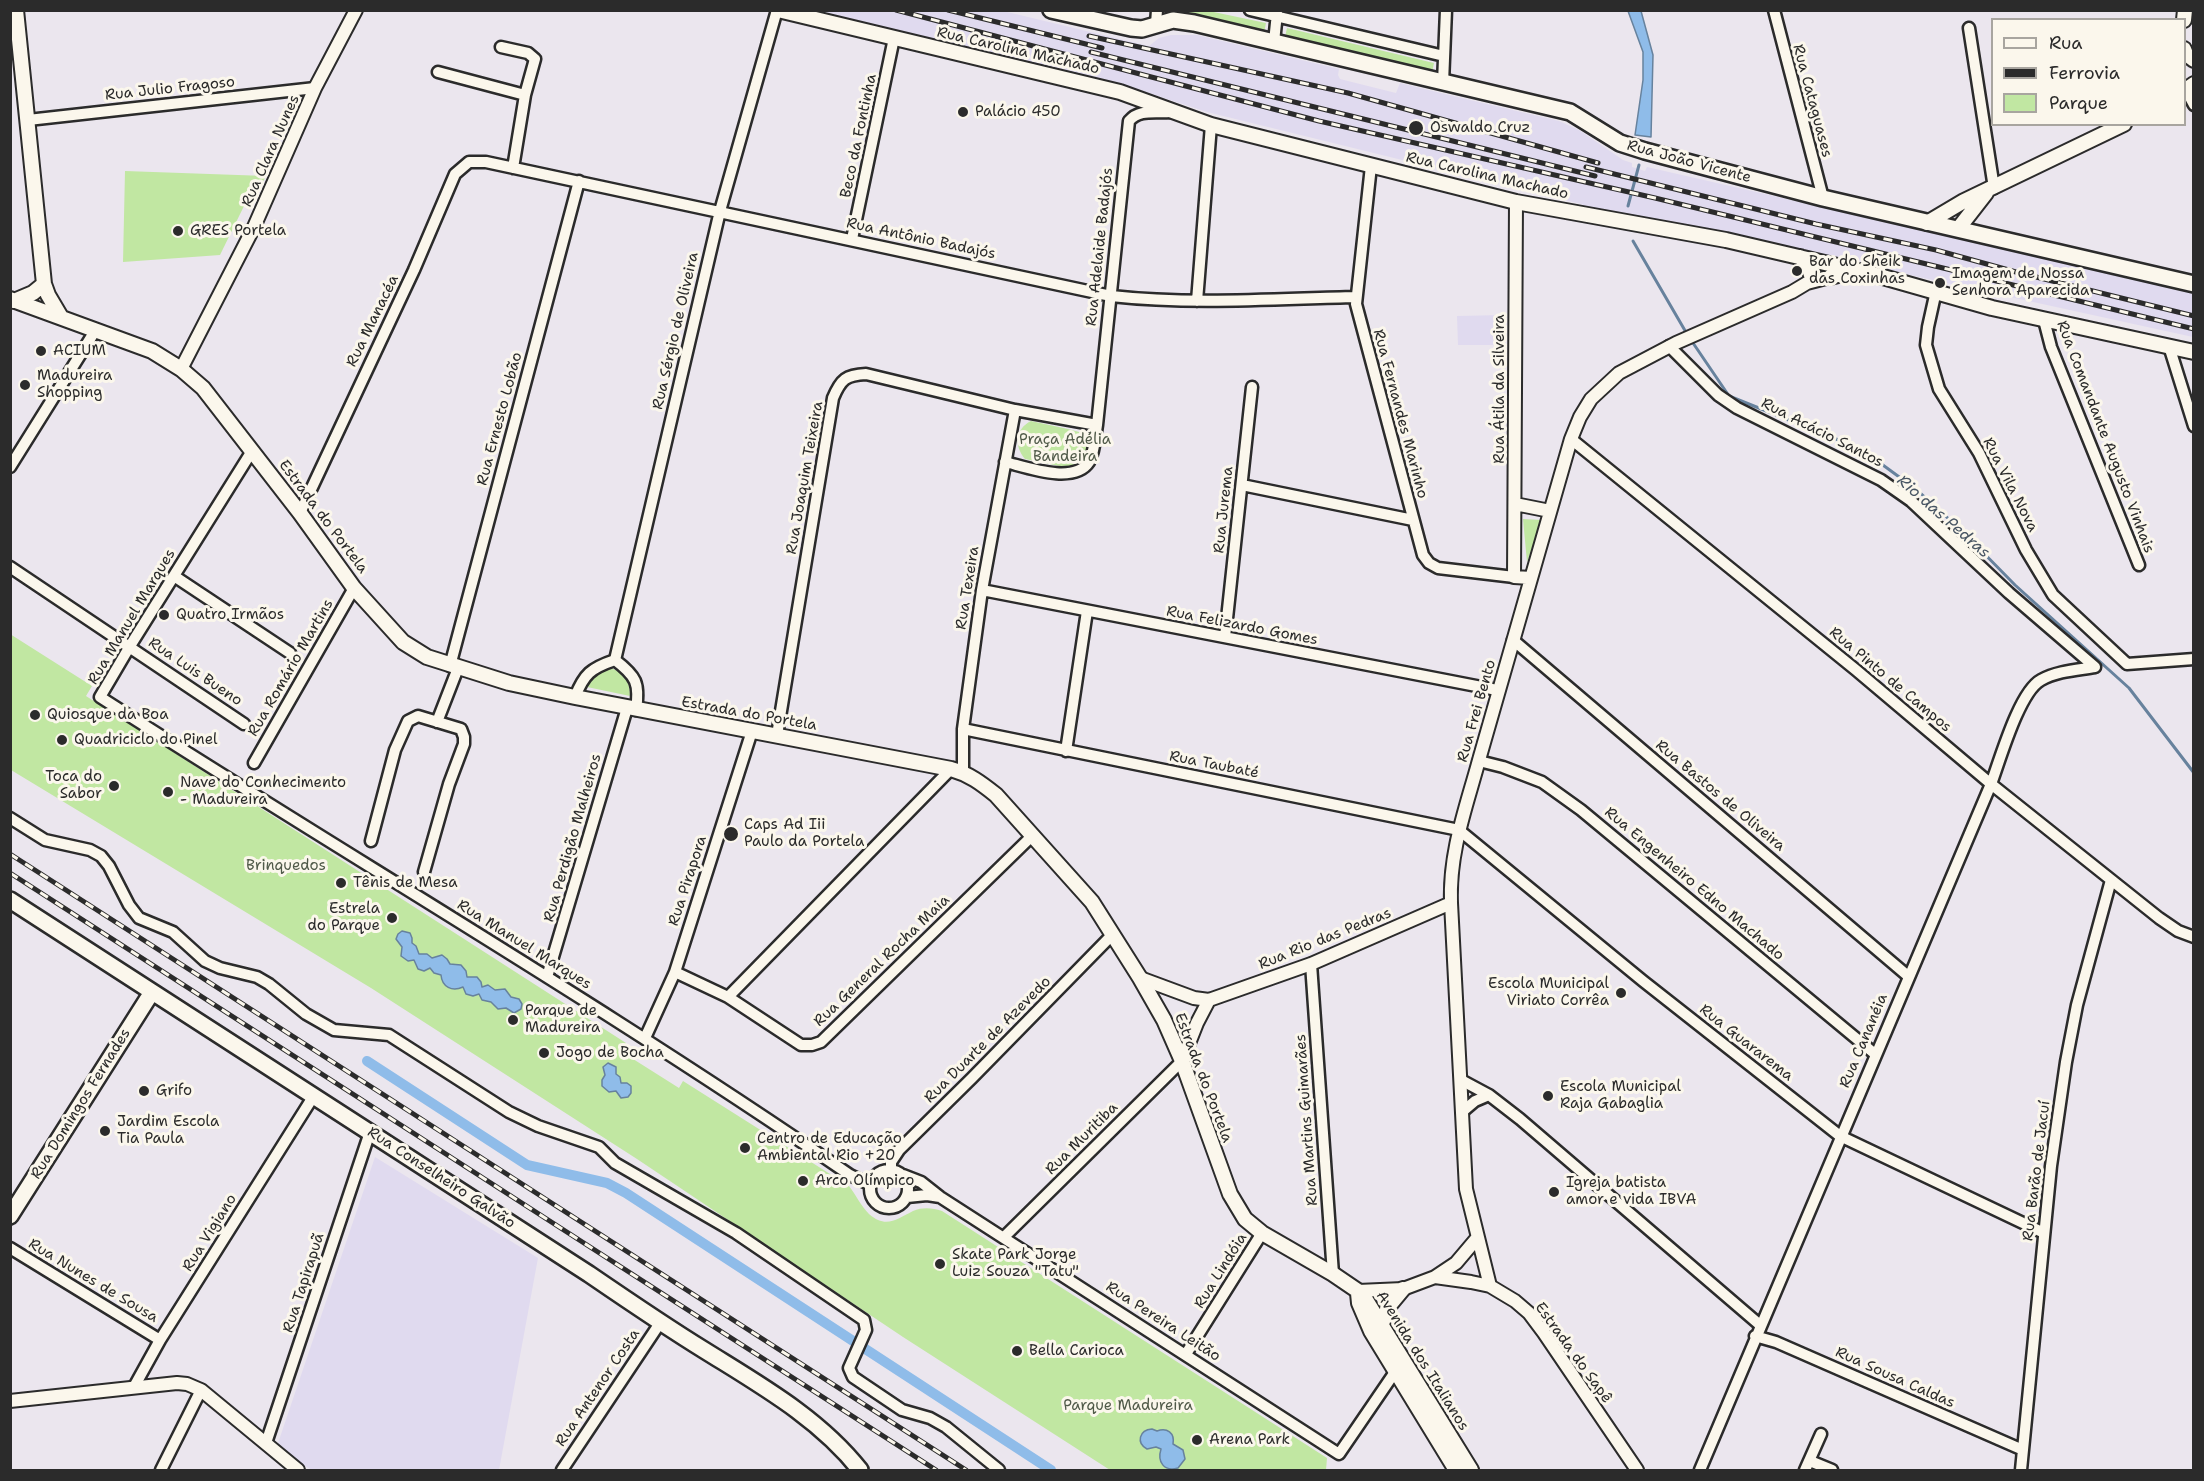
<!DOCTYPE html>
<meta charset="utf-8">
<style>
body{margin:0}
#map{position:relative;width:2204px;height:1481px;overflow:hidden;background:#ebe6ee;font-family:"Shantell Sans",sans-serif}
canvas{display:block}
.frame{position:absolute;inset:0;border:12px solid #2b2b2b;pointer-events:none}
.legend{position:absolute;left:1991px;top:18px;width:195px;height:108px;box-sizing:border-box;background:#fbf7ec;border:2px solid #a8a59f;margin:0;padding:8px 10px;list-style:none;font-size:18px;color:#2b2b2b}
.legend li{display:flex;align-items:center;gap:12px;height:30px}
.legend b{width:30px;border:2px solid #a8a59f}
</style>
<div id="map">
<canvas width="2204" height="1481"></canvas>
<div class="frame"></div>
<ul class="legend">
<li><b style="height:8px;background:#fbf7ec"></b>Rua</li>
<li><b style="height:8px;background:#2b2b2b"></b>Ferrovia</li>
<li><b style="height:16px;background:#c1e7a2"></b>Parque</li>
</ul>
</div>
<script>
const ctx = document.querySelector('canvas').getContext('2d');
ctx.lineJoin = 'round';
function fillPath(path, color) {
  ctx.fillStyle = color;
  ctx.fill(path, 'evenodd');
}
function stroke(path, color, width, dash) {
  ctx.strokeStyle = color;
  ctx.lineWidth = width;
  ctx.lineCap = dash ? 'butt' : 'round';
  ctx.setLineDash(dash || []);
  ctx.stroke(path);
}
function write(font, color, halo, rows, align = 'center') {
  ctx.font = font + ' "Shantell Sans",sans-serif';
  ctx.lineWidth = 6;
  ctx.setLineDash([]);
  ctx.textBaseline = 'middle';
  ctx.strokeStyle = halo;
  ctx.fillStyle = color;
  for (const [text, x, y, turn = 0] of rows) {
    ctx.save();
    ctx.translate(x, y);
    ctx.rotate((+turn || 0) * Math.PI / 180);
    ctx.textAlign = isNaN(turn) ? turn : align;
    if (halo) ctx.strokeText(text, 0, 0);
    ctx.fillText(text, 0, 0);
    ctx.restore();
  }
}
fillPath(new Path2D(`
 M 819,11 L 1003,11 L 1149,46 L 1159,38 L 1171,35 L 1197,35 L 1339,69 L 1338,75 L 1340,79 L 1396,93 L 1400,83 L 1453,96 L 1559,121 L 1579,130 L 1623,160 L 1632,163 L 1632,167 L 1645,171 L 1647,167 L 2193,292 L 2193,337 L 1645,217 L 1591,209 L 1581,204 L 1207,112 L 1121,84 Z
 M 1504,315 L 1506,345 L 1458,345 L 1457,316 Z
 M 375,1157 L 538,1258 L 499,1470 L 312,1470 L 276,1449 Z`), '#e0daef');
fillPath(new Path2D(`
 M 1170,11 L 1209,11 L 1266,23 L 1264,33 Z
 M 1287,28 L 1434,63 L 1432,73 L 1285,37 Z
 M 125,171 L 266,176 L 249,207 L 244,206 L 220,255 L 123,262 Z
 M 1031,421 L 1068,429 L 1079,432 L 1086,436 C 1090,453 1086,458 1074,469 L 1025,459 C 1014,446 1015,429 1031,421 Z
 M 1523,519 L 1542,520 L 1527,562 Z
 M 10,634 L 92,686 L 86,696 L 626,1043 L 622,1052 L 679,1088 L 683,1081 L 849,1186 C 856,1195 861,1206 869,1214 C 886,1229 897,1219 913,1211 C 923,1207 932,1208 942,1211 L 1327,1458 L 1326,1470 L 1110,1470 L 903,1337 L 637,1159 L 371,988 L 11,770 Z
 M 611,668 C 624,673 630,681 630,696 L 587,687 L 590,677 L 603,669 Z`), '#c1e7a2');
const water = new Path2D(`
 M 1628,11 L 1641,11 L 1653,55 L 1651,137 L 1635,135 L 1643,80 L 1643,52 Z
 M 402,931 L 410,933 L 412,938 L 412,943 L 416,946 L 419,954 L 427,954 L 432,958 L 442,955 L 447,959 L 450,964 L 461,965 L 466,971 L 467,977 L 477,977 L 481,982 L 482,987 L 488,985 L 495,990 L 505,989 L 511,997 L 519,999 L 522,1004 L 521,1009 L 514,1013 L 506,1008 L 498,1009 L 491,1002 L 482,1000 L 479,994 L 473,996 L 466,994 L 463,987 C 452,992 442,987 441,975 L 434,973 L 430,968 L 424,971 L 418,969 L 414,960 L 408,961 L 401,956 L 402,947 L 396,939 L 398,934 Z
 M 608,1063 L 616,1067 L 616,1074 L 620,1077 L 621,1083 L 627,1083 L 631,1086 L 631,1093 L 628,1097 L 621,1098 L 616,1091 L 609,1092 L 602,1086 L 602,1080 L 605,1075 L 603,1067 Z
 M 1152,1429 L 1157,1431 C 1167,1427 1175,1433 1173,1444 L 1183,1450 L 1185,1459 L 1178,1468 C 1164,1472 1157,1462 1161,1449 L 1156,1447 L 1147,1449 C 1136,1443 1139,1430 1152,1429 Z`);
fillPath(water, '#8fbce9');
stroke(water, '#67829d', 1.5);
stroke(new Path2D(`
 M 1628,206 L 1639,165
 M 1633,241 L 1687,334
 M 1691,340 L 1729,396 L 1861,449 L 1917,490 L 1963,532 L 2015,585 L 2129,688 L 2194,773`), '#67829d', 3);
stroke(new Path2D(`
 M 367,1061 L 527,1165 L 607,1183 L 626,1193 L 1051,1470`), '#8fbce9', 10);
const minor = new Path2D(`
 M 1250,10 L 1444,56
 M 1774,10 L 1823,198
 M 1156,24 L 1157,10
 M 1969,28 L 1994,188
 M 1274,42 L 1277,13
 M 501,47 L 528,53 L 535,59 L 525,95 L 513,168
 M 438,72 L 525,95
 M 1443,83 L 1446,10
 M 2186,90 L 2194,105
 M 28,120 L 315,88
 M 1371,166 L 1356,304 L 1423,555 L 1429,563 L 1438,568 L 1514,577
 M 852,239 L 894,38
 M 1936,291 L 1928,327 L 1926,345 L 1939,389 L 1979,453 L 2026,550 L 2053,595 L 2127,664 L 2194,659
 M 1197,301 L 1211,125
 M 2044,320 L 2051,347 L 2139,565
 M 1669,346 L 1718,395 L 1737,408 L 1881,480 L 1911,501 L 2009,593 L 2095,667
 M 2169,346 L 2194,426
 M 1571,439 L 1856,670 L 1991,784 L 2159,918 L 2178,931 L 2194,937
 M 252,451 L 130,646 L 100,697 C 349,857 606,1007 850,1175 L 871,1185
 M 1005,462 C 1026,467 1074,485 1089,462 C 1095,451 1095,437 1097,425 L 1129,121 C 1139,109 1154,113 1170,112
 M 10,467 L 95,331
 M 1242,485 L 1413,520
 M 300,513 L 414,270 L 455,174 L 469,162 L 486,162 L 1111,296 C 1192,305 1274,299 1355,297
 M 10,567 L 244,724
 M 174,576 L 290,653
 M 982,590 L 1497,690
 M 1225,637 L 1252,387
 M 1513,640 L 1908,976
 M 615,660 L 720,211 L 777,10
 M 615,660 C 636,676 640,683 636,710
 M 450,666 L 579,181
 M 575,697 C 584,674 591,668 615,660
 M 437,722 L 458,668
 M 963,729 L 1459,830 L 1643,981 L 1840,1136 L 2044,1233
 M 777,735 L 833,398 C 841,379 846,375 866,374 L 1015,410 L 1097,425
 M 1066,751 L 1087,611
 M 1479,761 L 1503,767 L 1542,782 L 1581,810 L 1875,1054
 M 254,763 L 354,588
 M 963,772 L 963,729 L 982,590 L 1015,410
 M 10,818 L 45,840 L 90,850 L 101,856 L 109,866 L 129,905 L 139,918 L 173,932 L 205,961 L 220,968 L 257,977 L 269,984 L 306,1014 L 334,1030 L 389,1035 L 509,1112 L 538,1126 L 599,1147 L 615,1163 L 736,1233 L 864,1320 L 866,1330 L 849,1368 L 853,1377 L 902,1410 L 930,1418 L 946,1427 L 999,1470
 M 371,841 L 395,750 L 408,721 L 418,716 L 461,729 L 464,737 L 464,744 L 449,784 L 424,872
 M 1311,964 L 1333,1274
 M 675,972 L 728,997 L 801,1045 L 812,1045 L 821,1042 L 1032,836
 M 547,977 L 627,708
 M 728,997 L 951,769
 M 645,1038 L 675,972 L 752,731
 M 1461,1080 L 1489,1095 L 1520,1119 L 1760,1325
 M 1462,1112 L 1475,1101 L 1489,1095
 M870 1189a19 19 0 1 1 38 0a19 19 0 1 1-38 0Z
 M 891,1170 L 891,1162 L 899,1150 L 972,1078 L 1113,934
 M 903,1175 L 921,1182 L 940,1197 L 1339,1454 L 1395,1372
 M 907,1197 L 927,1195 L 940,1197
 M 1004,1237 L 1182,1061
 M 10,1248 L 160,1340
 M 1755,1336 L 1776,1342 L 2023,1450
 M 1186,1354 L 1262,1233
 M 134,1387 L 160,1340 L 313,1097
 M 266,1443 L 370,1132
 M 1810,1461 L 1832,1470
 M 161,1470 L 201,1390
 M 562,1470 L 660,1323
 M 1700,1470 L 1991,784 C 2000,760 2019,692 2041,680 C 2057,671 2077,670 2095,667
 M 1805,1470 L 1821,1434
 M 2021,1470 L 2051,1166 L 2066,1062 L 2077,1005 L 2111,880`);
const tertiary = new Path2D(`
 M 1516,202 L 1514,577 L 1531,578
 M 181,369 L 254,227 L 315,88 L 356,10
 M 1515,504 L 1550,511
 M 1140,978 L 1194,998 L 1209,1000 L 1311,964 L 1451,903
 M 1182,1061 L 1197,1023 L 1209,1000
 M 1435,1277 L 1456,1263 L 1478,1237
 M 1490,1286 L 1466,1189 L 1451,903 C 1449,852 1466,808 1479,760 C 1509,653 1541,546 1571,439 L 1580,417 L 1591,399 L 1619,373 L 1676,343 L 1792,292 L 1807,283 L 1830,277 L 1834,271
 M 1358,1291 L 1403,1289 L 1435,1277 L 1471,1282 L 1490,1286 L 1515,1301 L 1529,1313 L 1544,1333 L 1637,1470
 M 10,1401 L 177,1383 L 187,1384 L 201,1390 L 298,1470`);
const secondary = new Path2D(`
 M 16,10 L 44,284 L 48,295 L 61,317
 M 778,10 L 1120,92 L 1211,125 L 1516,202 L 1726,240 L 1876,275 L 1992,308 L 2194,352
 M 2184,20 L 2185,10
 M 2184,49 L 2186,54 L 2194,60
 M 2184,91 L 2194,84
 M 1927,223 L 1964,201 L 2124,124
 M 1958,229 L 1986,193
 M 1800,257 L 1808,266 L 1811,275
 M 1830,277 L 1854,271
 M 10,299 L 152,351 L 181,369 L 203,388 L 300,513 L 354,588 L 403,642 L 427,657 L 509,683 L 575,697 L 951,769 C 969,774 981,783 996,795 L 1092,902 L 1140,978 L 1164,1020 L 1182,1061 L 1230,1194 L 1245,1219 L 1262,1233 L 1333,1274 L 1358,1291 L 1366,1300 L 1471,1470
 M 14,301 L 33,293 L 44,284
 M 1358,1293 L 1359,1303 L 1371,1331 L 1456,1470
 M 1382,1324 L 1388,1307 L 1403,1289`);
const primary = new Path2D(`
 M 1051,10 L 1131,28 L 1142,29 L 1173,20 L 1194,23 L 1570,112 L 1620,143 L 1645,151 L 1823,198 L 2194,284
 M 10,900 L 589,1274 C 627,1300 665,1326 704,1350 C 760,1385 819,1418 860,1470
 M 10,1216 L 152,992`);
stroke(minor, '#2b2b2b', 15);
stroke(tertiary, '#2b2b2b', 16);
stroke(secondary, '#2b2b2b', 18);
stroke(primary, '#2b2b2b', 20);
stroke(minor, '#fbf7ec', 10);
stroke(tertiary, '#fbf7ec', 12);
stroke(secondary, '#fbf7ec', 14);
stroke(primary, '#fbf7ec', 15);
const rail = new Path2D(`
 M 896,10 L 1319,121 L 1655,198 L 2194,329
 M 948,10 L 1102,48
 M 1089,36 L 1348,93 L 1598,163
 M 1091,52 L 1595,176
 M 1586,167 L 1816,224 L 1936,250 L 2016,272 L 2194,316
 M 10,854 L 966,1470
 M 10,873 L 936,1470`);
stroke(rail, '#2b2b2b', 5);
stroke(rail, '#fbf7ec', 3, [9]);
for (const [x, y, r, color] of [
 [963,112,6,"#2b2b2b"],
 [1416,128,8,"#2b2b2b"],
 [178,231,6,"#2b2b2b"],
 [1797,271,6,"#2b2b2b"],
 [1940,283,6,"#2b2b2b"],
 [41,351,6,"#2b2b2b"],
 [25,385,6,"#2b2b2b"],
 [164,615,6,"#2b2b2b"],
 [35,715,6,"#2b2b2b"],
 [62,740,6,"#2b2b2b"],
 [114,786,6,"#2b2b2b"],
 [168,792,6,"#2b2b2b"],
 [731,834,8,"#2b2b2b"],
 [341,883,6,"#2b2b2b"],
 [392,918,6,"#2b2b2b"],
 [1621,993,6,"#2b2b2b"],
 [513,1020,6,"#2b2b2b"],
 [544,1053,6,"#2b2b2b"],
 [144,1091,6,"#2b2b2b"],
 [1548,1096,6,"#2b2b2b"],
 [105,1131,6,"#2b2b2b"],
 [745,1148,6,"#2b2b2b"],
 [803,1181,6,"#2b2b2b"],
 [1554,1192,6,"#2b2b2b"],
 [940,1264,6,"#2b2b2b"],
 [1017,1351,6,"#2b2b2b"],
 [1197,1440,6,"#2b2b2b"]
]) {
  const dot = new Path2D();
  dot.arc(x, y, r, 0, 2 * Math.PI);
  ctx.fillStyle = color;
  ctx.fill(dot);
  stroke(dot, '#fbf7ec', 2);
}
write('15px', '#2b2b2b', '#fbf7ec', [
 ["Rua Carolina Machado",1018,51,13],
 ["Rua Julio Fragoso",170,89,-6],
 ["Rua Cataguases",1812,101,75],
 ["Beco da Fontinha",859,136,-78],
 ["Rua Clara Nunes",271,151,-66],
 ["Rua João Vicente",1689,162,15],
 ["Rua Carolina Machado",1487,176,13],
 ["Rua Antônio Badajós",921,239,12],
 ["Rua Adelaide Badajós",1100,247,-84],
 ["Rua Manacéa",373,321,-64],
 ["Rua Sérgio de Oliveira",676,331,-77],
 ["Rua Átila da Silveira",1500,389,-90],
 ["Rua Fernandes Marinho",1400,414,75],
 ["Rua Ernesto Lobão",500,419,-75],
 ["Rua Acácio Santos",1822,433,27],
 ["Rua Comandante Augusto Vinhais",2105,437,69],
 ["Rua Joaquim Teixeira",805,478,-80],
 ["Rua Vila Nova",2010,485,63],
 ["Rua Jurema",1224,510,-84],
 ["Estrada do Portela",323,517,53],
 ["Rua Texeira",968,588,-81],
 ["Rua Manuel Marques",132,617,-59],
 ["Rua Felizardo Gomes",1242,626,11],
 ["Rua Romário Martins",291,668,-60],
 ["Rua Luis Bueno",195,672,34],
 ["Rua Pinto de Campos",1890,680,40],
 ["Rua Frei Bento",1477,711,-74],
 ["Estrada do Portela",749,714,10],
 ["Rua Taubaté",1214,765,11],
 ["Rua Bastos de Oliveira",1720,796,40],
 ["Rua Perdigão Malheiros",573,838,-74],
 ["Rua Pirapora",688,881,-72],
 ["Rua Engenheiro Edno Machado",1694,884,40],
 ["Rua Rio das Pedras",1325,939,-22],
 ["Rua Manuel Marques",524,945,32],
 ["Rua General Rocha Maia",882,961,-44],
 ["Rua Duarte de Azevedo",988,1040,-45],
 ["Rua Cananéia",1864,1041,-67],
 ["Rua Guararema",1746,1043,38],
 ["Estrada do Portela",1203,1078,69],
 ["Rua Domingos Fernades",81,1104,-58],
 ["Rua Martins Guimarães",1307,1120,-94],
 ["Rua Muritiba",1082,1139,-45],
 ["Rua Barão de Jacuí",2037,1171,-83],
 ["Rua Conselheiro Galvão",441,1178,33],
 ["Rua Vigiano",210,1233,-58],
 ["Rua Lindóia",1221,1271,-58],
 ["Rua Nunes de Sousa",93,1281,31],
 ["Rua Tapirapuã",304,1283,-72],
 ["Rua Pereira Leitão",1163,1322,33],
 ["Estrada do Sapê",1573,1353,54],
 ["Avenida dos Italianos",1422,1361,58],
 ["Rua Sousa Caldas",1895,1378,24],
 ["Rua Antenor Costa",598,1388,-56]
]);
write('15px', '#2b2b2b', '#fbf7ec', [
 ["Palácio 450",975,112],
 ["Oswaldo Cruz",1430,128],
 ["GRES Portela",190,231],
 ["Bar do Sheik",1809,262],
 ["das Coxinhas",1809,279],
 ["Imagem de Nossa",1952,274],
 ["Senhora Aparecida",1952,291],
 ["ACIUM",53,351],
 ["Madureira",37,376],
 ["Shopping",37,393],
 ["Quatro Irmãos",176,615],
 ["Quiosque da Boa",47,715],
 ["Quadriciclo do Pinel",74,740],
 ["Toca do",102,777,"right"],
 ["Sabor",102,794,"right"],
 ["Nave do Conhecimento",180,783],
 ["- Madureira",180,800],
 ["Caps Ad Iii",744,825],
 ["Paulo da Portela",744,842],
 ["Tênis de Mesa",353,883],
 ["Estrela",380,909,"right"],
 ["do Parque",380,926,"right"],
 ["Escola Municipal",1609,984,"right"],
 ["Viriato Corrêa",1609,1001,"right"],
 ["Parque de",525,1011],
 ["Madureira",525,1028],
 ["Jogo de Bocha",556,1053],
 ["Escola Municipal",1560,1087],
 ["Raja Gabaglia",1560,1104],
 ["Grifo",156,1091],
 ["Jardim Escola",117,1122],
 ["Tia Paula",117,1139],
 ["Centro de Educação",757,1139],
 ["Ambiental Rio +20",757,1156],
 ["Arco Olímpico",815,1181],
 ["Igreja batista",1566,1183],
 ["amor e vida IBVA",1566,1200],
 ["Skate Park Jorge",952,1255],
 ["Luiz Souza \"Tatu\"",952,1272],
 ["Bella Carioca",1029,1351],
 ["Arena Park",1209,1440]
], 'left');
write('15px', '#505a49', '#fbf7ec', [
 ["Praça Adélia",1065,440],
 ["Bandeira",1065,457],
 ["Brinquedos",286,866],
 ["Parque Madureira",1128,1406]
]);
write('italic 16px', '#495664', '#fbf7ec', [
 ["Rio das Pedras",1943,517,41]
]);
</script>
